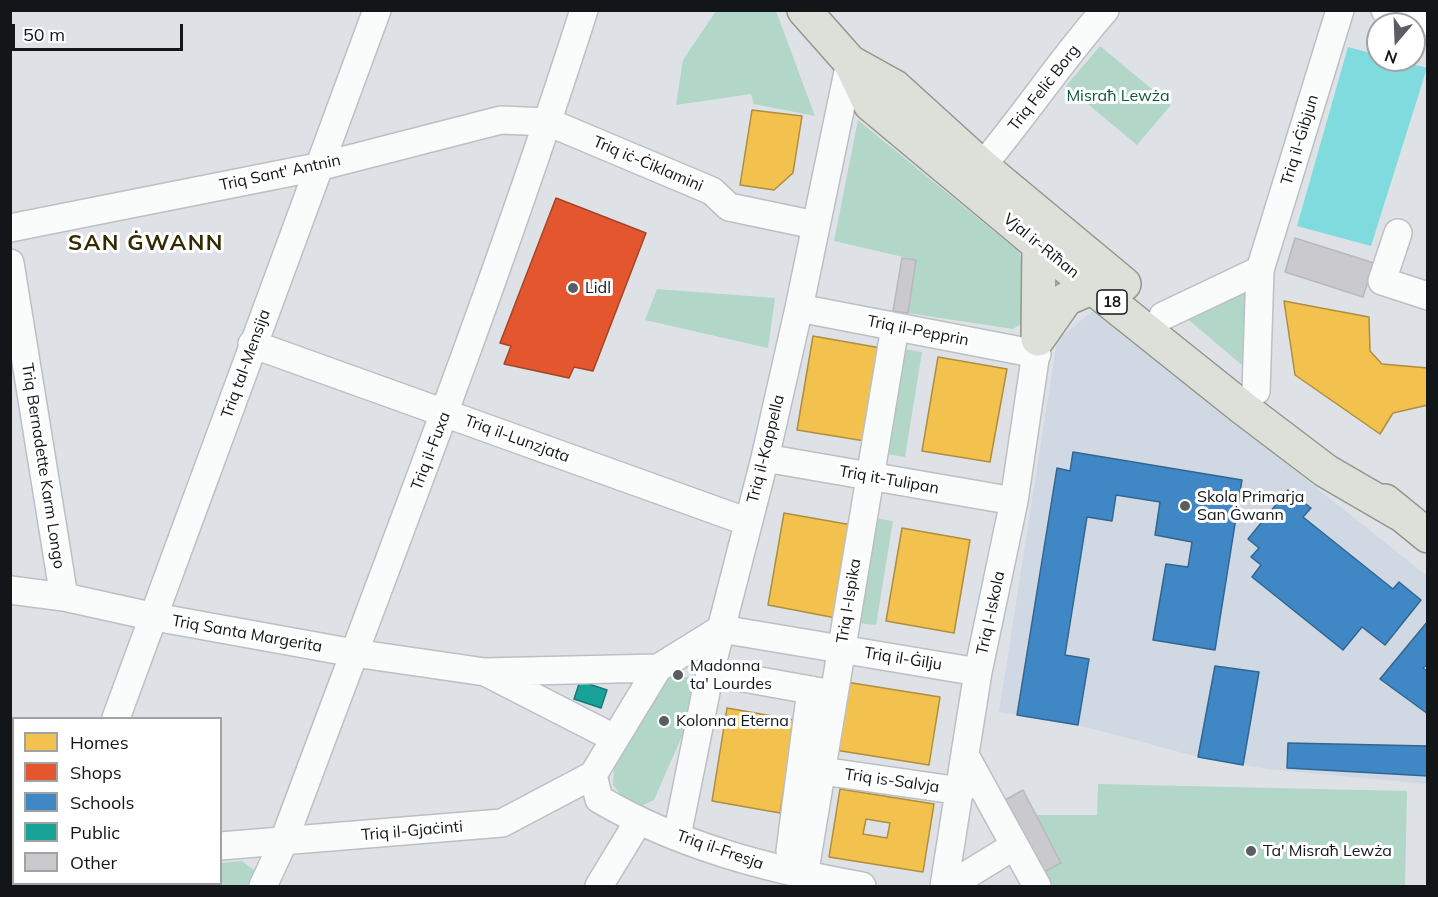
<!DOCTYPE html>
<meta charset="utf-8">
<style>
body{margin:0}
#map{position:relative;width:1438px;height:897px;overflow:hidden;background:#dee2e7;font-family:Mulish,sans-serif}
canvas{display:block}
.frame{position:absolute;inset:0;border:12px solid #131619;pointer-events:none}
.legend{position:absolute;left:12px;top:717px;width:210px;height:168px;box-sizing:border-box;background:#fff;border:2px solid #a1a2a3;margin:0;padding:8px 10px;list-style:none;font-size:18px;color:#131619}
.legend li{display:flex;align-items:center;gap:12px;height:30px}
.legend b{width:30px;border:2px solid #a1a2a3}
.north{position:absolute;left:1366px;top:12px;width:60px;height:60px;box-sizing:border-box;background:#fff;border:2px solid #a1a2a3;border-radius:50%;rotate:199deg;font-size:16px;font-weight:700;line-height:24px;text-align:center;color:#131619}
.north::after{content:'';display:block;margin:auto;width:21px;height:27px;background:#5a5d61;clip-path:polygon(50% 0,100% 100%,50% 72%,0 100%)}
.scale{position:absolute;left:12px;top:24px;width:171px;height:27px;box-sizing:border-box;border:3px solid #131619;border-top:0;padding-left:8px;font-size:18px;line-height:21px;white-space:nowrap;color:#131619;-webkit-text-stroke:4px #fff;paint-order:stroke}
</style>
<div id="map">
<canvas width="1438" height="897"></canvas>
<div class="frame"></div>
<ul class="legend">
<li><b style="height:16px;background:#f2c14e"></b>Homes</li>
<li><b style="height:16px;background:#e4572e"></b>Shops</li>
<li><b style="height:16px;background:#3f88c5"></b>Schools</li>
<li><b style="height:16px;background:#17a398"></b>Public</li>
<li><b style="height:16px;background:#cacace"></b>Other</li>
</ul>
<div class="north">N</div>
<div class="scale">50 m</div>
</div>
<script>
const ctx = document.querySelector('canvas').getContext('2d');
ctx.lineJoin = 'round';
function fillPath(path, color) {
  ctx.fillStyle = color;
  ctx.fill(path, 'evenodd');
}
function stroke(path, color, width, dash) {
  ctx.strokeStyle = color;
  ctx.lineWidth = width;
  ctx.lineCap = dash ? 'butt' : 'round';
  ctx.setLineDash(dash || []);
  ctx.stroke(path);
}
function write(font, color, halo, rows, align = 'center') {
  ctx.font = font + ' Mulish,sans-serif';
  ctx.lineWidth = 6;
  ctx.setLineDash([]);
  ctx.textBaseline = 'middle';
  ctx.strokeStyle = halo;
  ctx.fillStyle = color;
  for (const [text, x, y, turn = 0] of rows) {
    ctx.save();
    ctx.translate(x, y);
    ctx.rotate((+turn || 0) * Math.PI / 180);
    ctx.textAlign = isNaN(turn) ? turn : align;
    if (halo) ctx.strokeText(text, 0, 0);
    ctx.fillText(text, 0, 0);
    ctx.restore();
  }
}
fillPath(new Path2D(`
 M 1094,310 L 1427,576 L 1427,784 L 1267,769 L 1198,757 L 1078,725 L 999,712 L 1057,340 Z`), '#d0d8e3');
fillPath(new Path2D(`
 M 716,11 L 776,11 L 815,116 L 754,104 L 751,94 L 676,105 L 683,60 Z
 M 1100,46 L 1171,105 L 1137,145 L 1066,86 Z
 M 858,120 L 1019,252 L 1030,286 L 1022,323 L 1013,329 L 908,313 L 916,260 L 834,241 Z
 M 1252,286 L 1243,366 L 1184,316 Z
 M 657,289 L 775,298 L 768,348 L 645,320 Z
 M 903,349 L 922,352 L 905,457 L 887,454 Z
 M 874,518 L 893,521 L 876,625 L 858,623 Z
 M 689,677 L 700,695 L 654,800 L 639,807 L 622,796 L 613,785 L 614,769 L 667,678 Z
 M 1098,784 L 1407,791 L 1405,886 L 1053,886 L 1044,872 L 1061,862 L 1036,815 L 1097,815 Z
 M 242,861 L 255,871 L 249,886 L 81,886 L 82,884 L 220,884 L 221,863 Z`), '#b2d6c7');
fillPath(new Path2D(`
 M 1348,47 L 1378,55 L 1378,60 L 1398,60 L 1427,68 L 1371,246 L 1297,226 Z`), '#80dbdf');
const homes = new Path2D(`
 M 752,110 L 802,116 L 793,173 L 774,190 L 740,185 Z
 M 1284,301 L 1369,317 L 1370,351 L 1382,364 L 1428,368 L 1428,405 L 1393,413 L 1380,434 L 1295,375 Z
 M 813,336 L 881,348 L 865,441 L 797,430 Z
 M 938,357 L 1007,369 L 990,462 L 922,451 Z
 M 784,513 L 852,525 L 836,618 L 768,605 Z
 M 902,528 L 970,540 L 954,633 L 886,621 Z
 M 846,682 L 940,697 L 929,765 L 835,750 Z
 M 727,708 L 795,720 L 780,813 L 712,801 Z
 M 840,789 L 934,804 L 923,872 L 829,857 ZM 866,819 L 890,823 L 887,838 L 863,834 Z`);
fillPath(homes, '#f2c14e');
stroke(homes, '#af8e3e', 1.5);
const shops = new Path2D(`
 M 556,198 L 646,233 L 593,371 L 574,367 L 569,378 L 504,364 L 511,346 L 500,343 Z`);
fillPath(shops, '#e4572e');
stroke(shops, '#a54428', 1.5);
const schools = new Path2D(`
 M 1073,452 L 1242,480 L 1215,650 L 1153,640 L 1166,564 L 1188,567 L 1192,542 L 1155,535 L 1160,502 L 1116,495 L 1112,521 L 1087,517 L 1065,655 L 1089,659 L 1078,725 L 1017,715 L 1057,468 L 1070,471 Z
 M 1288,490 L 1311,508 L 1303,517 L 1393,589 L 1399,582 L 1421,600 L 1385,645 L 1362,627 L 1343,650 L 1252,577 L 1261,565 L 1251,557 L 1259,548 L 1248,539 Z
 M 1428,621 L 1428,664 L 1423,668 L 1428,672 L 1428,714 L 1380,679 Z
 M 1215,666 L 1259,672 L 1243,765 L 1198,757 Z
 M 1288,743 L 1428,746 L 1428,776 L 1287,768 Z`);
fillPath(schools, '#3f88c5');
stroke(schools, '#326691', 1.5);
const public = new Path2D(`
 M 580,681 L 607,690 L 601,708 L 574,699 Z`);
fillPath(public, '#17a398');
stroke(public, '#167972', 1.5);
const building = new Path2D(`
 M 1295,238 L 1374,263 L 1363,297 L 1285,272 Z
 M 902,258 L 916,260 L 908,313 L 893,311 Z
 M 1023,790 L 1061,863 L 1044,872 L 1005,800 Z`);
fillPath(building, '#cacace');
stroke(building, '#b8b8bc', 1.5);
const minor = new Path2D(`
 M 1385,10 L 1428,22
 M 982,166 C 1025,115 1061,60 1105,10
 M 10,228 L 322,166 L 501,120 L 548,122 L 712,191 L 729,207 L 815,225
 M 1398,233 L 1382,281 L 1428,296
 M 10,263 L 64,597
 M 799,308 L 1037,354
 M 1163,316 L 1260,270
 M 252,344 L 748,522
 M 1256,391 L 1260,270 L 1340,10
 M 765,458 L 1014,501
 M 10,590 L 64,597 L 155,617 L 354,653 L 485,672 L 658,668 L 721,629
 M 721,629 L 978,672
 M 658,668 L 593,775 L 599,799 C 678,846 772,870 862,886
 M 710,672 L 827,693
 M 489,674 L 614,738
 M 116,718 L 377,10
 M 966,757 L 1037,886
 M 822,771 L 961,791
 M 677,836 L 710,672 L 765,458 L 799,308 L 850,62
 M 220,846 L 502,823 L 593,775
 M 790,851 L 811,690
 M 804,876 L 895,327
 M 52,886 L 53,884
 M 263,886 L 283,843 C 386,566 494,292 584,10
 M 599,886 L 638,822
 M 944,886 L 978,672 L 1014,501 L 1038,339
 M 949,886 L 1014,846`);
const primary = new Path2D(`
 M 804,10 L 850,62 L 870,104 L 1039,245 L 1243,408 L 1326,471 L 1400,514
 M 850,62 L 895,87 L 982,166 L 1124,284
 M 1038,339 L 1039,245
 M 1038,339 L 1066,299 L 1093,287
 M 1385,501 L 1428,536`);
stroke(minor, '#bcbfc3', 30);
stroke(primary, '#92968c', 36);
stroke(minor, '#fafbfb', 27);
stroke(primary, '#dddfd9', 33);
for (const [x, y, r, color] of [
 [573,288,6,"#5a5d61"],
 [1185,506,6,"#5a5d61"],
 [678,675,6,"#5a5d61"],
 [664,721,6,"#5a5d61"],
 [1251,851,6,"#5a5d61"]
]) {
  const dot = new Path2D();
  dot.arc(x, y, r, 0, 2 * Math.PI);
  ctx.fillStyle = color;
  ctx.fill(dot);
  stroke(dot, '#fff', 2);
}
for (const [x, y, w] of [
 [1112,302,30]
]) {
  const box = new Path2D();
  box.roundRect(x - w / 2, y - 12, w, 24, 4.5);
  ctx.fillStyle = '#fff';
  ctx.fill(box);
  stroke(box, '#131619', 1.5);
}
write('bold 15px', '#131619', null, [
 ["18",1112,302]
]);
write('16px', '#131619', '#fff', [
 ["Triq Feliċ Borg",1044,88,-52],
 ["Triq il-Ġibjun",1300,140,-73],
 ["Triq iċ-Ċiklamini",648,164,23],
 ["Triq Sant' Antnin",280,173,-12],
 ["Vjal ir-Riħan",1041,246,39],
 ["Triq il-Pepprin",918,331,11],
 ["Triq tal-Mensija",246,364,-70],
 ["Triq il-Lunzjata",517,439,20],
 ["Triq il-Kappella",766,449,-76],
 ["Triq il-Fuxa",431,451,-69],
 ["Triq Bernadette Karm Longo",43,466,81],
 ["Triq it-Tulipan",889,480,10],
 ["Triq l-Ispika",849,601,-81],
 ["Triq l-Iskola",991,613,-78],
 ["Triq Santa Margerita",247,634,10],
 ["Triq il-Ġilju",903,659,9],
 ["Triq is-Salvja",892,781,8],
 ["Triq il-Gjaċinti",412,831,-5],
 ["Triq il-Fresja",720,850,19]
]);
write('16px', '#0c573a', '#fff', [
 ["Misraħ Lewża",1118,96]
]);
write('16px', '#131619', '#fff', [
 ["Lidl",585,288],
 ["Skola Primarja",1197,497],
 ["San Ġwann",1197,515],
 ["Madonna",690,666],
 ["ta' Lourdes",690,684],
 ["Kolonna Eterna",676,721],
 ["Ta' Misraħ Lewża",1263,851]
], 'left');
ctx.letterSpacing = '1.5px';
write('bold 22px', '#342900', '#fff', [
 ["SAN ĠWANN",146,243]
]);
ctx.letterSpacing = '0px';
</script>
